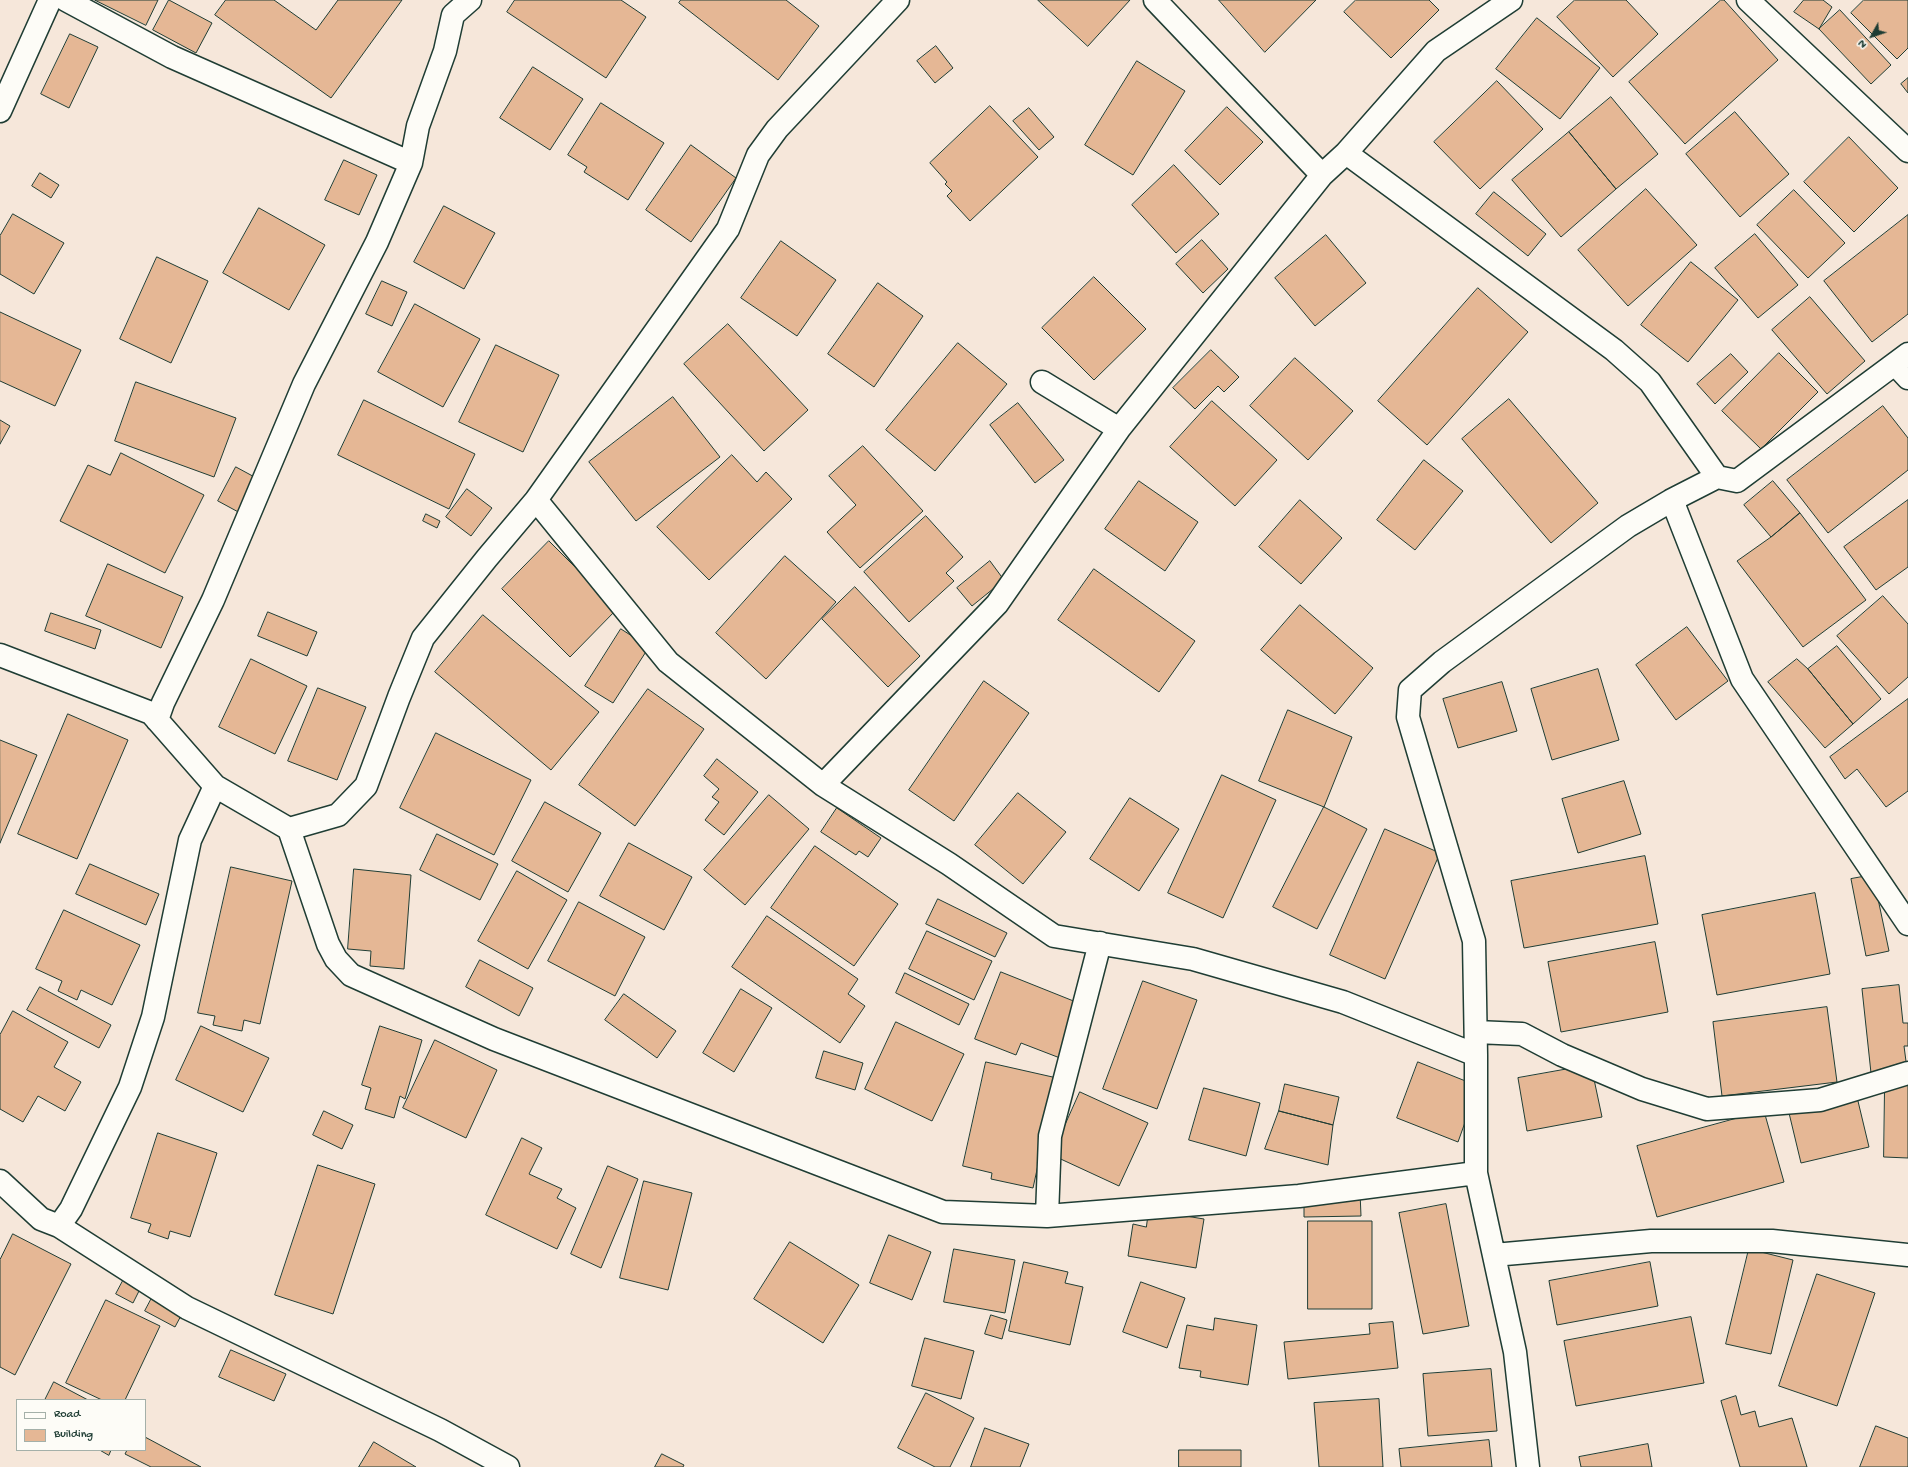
<!DOCTYPE html>
<style>
body{margin:0}
#map{position:relative;width:1908px;height:1467px;overflow:hidden;background:#f6e7da;font-family:"Gochi Hand",sans-serif}
canvas{display:block}
.legend{position:absolute;left:16px;top:1399px;width:130px;height:52px;box-sizing:border-box;background:#fdfcf7;border:1px solid #a4b0a9;margin:0;padding:5px 7px;list-style:none;font-size:12px;color:#1f3d34}
.legend li{display:flex;align-items:center;gap:8px;height:20px}
.legend b{width:20px;border:1px solid #a4b0a9}
.north{position:absolute;left:1852px;top:16px;width:40px;height:40px;-webkit-text-stroke:3px #fdfcf7;paint-order:stroke;rotate:230deg;font-size:11px;font-weight:700;line-height:16px;text-align:center;color:#1f3d34}
.north::after{content:'';display:block;margin:auto;width:14px;height:18px;background:#1f3d34;clip-path:polygon(50% 0,100% 100%,50% 72%,0 100%)}
</style>
<div id="map">
<canvas width="1908" height="1467"></canvas>
<ul class="legend">
<li><b style="height:5px;background:#fdfcf7"></b>Road</li>
<li><b style="height:11px;background:#e5b795"></b>Building</li>
</ul>
<div class="north">N</div>
</div>
<script>
const ctx = document.querySelector('canvas').getContext('2d');
ctx.lineJoin = 'round';
function fillPath(path, color) {
  ctx.fillStyle = color;
  ctx.fill(path, 'evenodd');
}
function stroke(path, color, width, dash) {
  ctx.strokeStyle = color;
  ctx.lineWidth = width;
  ctx.lineCap = dash ? 'butt' : 'round';
  ctx.setLineDash(dash || []);
  ctx.stroke(path);
}
const building = new Path2D(`
 M 95,0 L 158,0 L 146,25 Z
 M 169,0 L 212,23 L 196,53 L 153,30 Z
 M 226,0 L 274,0 L 316,30 L 338,0 L 402,0 L 331,98 L 215,15 Z
 M 515,0 L 621,0 L 646,17 L 606,78 L 507,12 Z
 M 681,0 L 786,0 L 819,26 L 778,80 L 679,3 Z
 M 1038,0 L 1130,0 L 1088,46 Z
 M 1219,0 L 1316,0 L 1265,52 Z
 M 1356,0 L 1429,0 L 1439,10 L 1391,58 L 1344,12 Z
 M 1575,0 L 1626,0 L 1658,34 L 1613,77 L 1557,17 Z
 M 1721,0 L 1724,0 L 1778,60 L 1685,144 L 1629,82 Z
 M 1804,0 L 1823,0 L 1832,7 L 1819,29 L 1794,12 Z
 M 1864,0 L 1908,0 L 1908,48 L 1897,59 L 1851,13 Z
 M 1840,10 L 1891,65 L 1871,84 L 1819,29 Z
 M 1537,18 L 1600,68 L 1560,119 L 1496,69 Z
 M 70,34 L 98,47 L 69,108 L 41,94 Z
 M 936,46 L 953,68 L 935,83 L 917,61 Z
 M 1137,61 L 1185,91 L 1133,175 L 1085,145 Z
 M 533,67 L 583,99 L 550,150 L 500,118 Z
 M 1908,78 L 1908,93 L 1901,84 Z
 M 1497,81 L 1543,129 L 1480,189 L 1434,142 Z
 M 1611,97 L 1658,154 L 1616,189 L 1569,132 Z
 M 601,103 L 664,143 L 628,200 L 584,172 L 587,167 L 568,155 Z
 M 990,106 L 1038,157 L 970,221 L 947,196 L 952,191 L 945,184 L 947,182 L 930,163 Z
 M 1227,107 L 1263,142 L 1220,185 L 1185,151 Z
 M 1029,108 L 1054,137 L 1039,150 L 1013,121 Z
 M 1735,112 L 1789,174 L 1740,217 L 1686,154 Z
 M 1569,132 L 1616,189 L 1561,237 L 1512,180 Z
 M 1849,137 L 1898,188 L 1854,232 L 1804,182 Z
 M 691,145 L 736,178 L 691,242 L 646,210 Z
 M 344,160 L 377,175 L 359,215 L 325,200 Z
 M 1174,165 L 1219,214 L 1176,253 L 1132,205 Z
 M 40,173 L 59,185 L 51,198 L 32,186 Z
 M 1646,189 L 1697,245 L 1628,306 L 1578,250 Z
 M 1794,190 L 1845,243 L 1808,278 L 1757,225 Z
 M 1494,192 L 1546,234 L 1528,256 L 1476,214 Z
 M 444,206 L 495,233 L 464,289 L 414,262 Z
 M 259,208 L 325,245 L 289,310 L 223,273 Z
 M 13,214 L 64,243 L 34,294 L 0,274 L 0,236 Z
 M 1908,215 L 1908,314 L 1872,342 L 1824,281 Z
 M 1755,234 L 1798,285 L 1758,318 L 1715,268 Z
 M 1326,235 L 1366,283 L 1315,326 L 1275,278 Z
 M 1202,240 L 1228,269 L 1203,293 L 1176,264 Z
 M 781,241 L 836,280 L 797,336 L 741,298 Z
 M 157,257 L 208,281 L 171,363 L 120,339 Z
 M 1691,262 L 1738,300 L 1688,362 L 1641,325 Z
 M 1094,277 L 1146,329 L 1094,380 L 1042,328 Z
 M 382,281 L 407,292 L 392,326 L 366,314 Z
 M 878,283 L 923,316 L 874,387 L 828,354 Z
 M 1478,288 L 1528,332 L 1427,445 L 1378,401 Z
 M 1810,297 L 1865,361 L 1827,394 L 1772,330 Z
 M 415,304 L 480,339 L 443,407 L 378,372 Z
 M 0,312 L 81,350 L 55,406 L 0,381 Z
 M 728,324 L 808,410 L 764,451 L 684,364 Z
 M 958,343 L 1007,384 L 935,471 L 886,430 Z
 M 496,345 L 559,375 L 523,452 L 459,422 Z
 M 1211,350 L 1239,377 L 1224,392 L 1218,386 L 1195,409 L 1173,388 Z
 M 1779,353 L 1818,392 L 1761,449 L 1722,411 Z
 M 1731,354 L 1748,372 L 1715,404 L 1697,384 Z
 M 1295,358 L 1353,411 L 1308,460 L 1250,406 Z
 M 136,382 L 236,418 L 214,477 L 115,441 Z
 M 673,397 L 720,457 L 636,521 L 589,462 Z
 M 1509,399 L 1598,503 L 1551,543 L 1462,439 Z
 M 364,400 L 475,454 L 449,509 L 338,455 Z
 M 1212,401 L 1277,460 L 1235,506 L 1170,447 Z
 M 1018,403 L 1064,460 L 1035,483 L 990,425 Z
 M 1883,406 L 1908,438 L 1908,470 L 1828,533 L 1787,480 Z
 M 0,420 L 10,426 L 0,444 Z
 M 863,446 L 923,511 L 860,568 L 827,532 L 856,505 L 829,476 Z
 M 121,453 L 204,495 L 165,573 L 60,521 L 88,465 L 110,475 Z
 M 732,455 L 757,482 L 766,472 L 792,499 L 709,580 L 657,527 Z
 M 1424,460 L 1463,491 L 1415,550 L 1377,520 Z
 M 236,467 L 260,480 L 242,514 L 218,501 Z
 M 1139,481 L 1198,522 L 1165,571 L 1105,529 Z
 M 1773,481 L 1800,513 L 1771,537 L 1744,505 Z
 M 467,489 L 492,508 L 471,536 L 446,517 Z
 M 1300,500 L 1342,538 L 1301,584 L 1259,547 Z
 M 1908,500 L 1908,567 L 1876,590 L 1844,547 Z
 M 1800,513 L 1866,600 L 1803,647 L 1737,561 L 1771,537 Z
 M 426,514 L 440,521 L 437,528 L 423,521 Z
 M 926,516 L 963,557 L 946,573 L 954,581 L 909,622 L 864,572 Z
 M 549,541 L 617,609 L 570,657 L 502,589 Z
 M 785,556 L 836,602 L 766,679 L 716,633 Z
 M 990,561 L 1004,580 L 972,606 L 957,588 Z
 M 108,564 L 183,597 L 161,648 L 86,616 Z
 M 1094,569 L 1195,641 L 1159,692 L 1058,620 Z
 M 855,587 L 920,656 L 888,687 L 822,619 Z
 M 1883,596 L 1908,624 L 1908,677 L 1889,694 L 1837,636 Z
 M 1300,605 L 1373,668 L 1335,714 L 1261,650 Z
 M 268,612 L 317,632 L 307,656 L 258,636 Z
 M 51,613 L 101,630 L 95,649 L 45,631 Z
 M 483,615 L 599,712 L 551,770 L 435,672 Z
 M 1687,627 L 1728,681 L 1676,720 L 1636,665 Z
 M 621,629 L 649,647 L 613,703 L 585,686 Z
 M 1837,646 L 1881,699 L 1853,724 L 1808,669 Z
 M 251,659 L 307,686 L 275,754 L 219,727 Z
 M 1797,659 L 1808,669 L 1853,724 L 1825,748 L 1768,682 Z
 M 1598,669 L 1619,740 L 1552,760 L 1531,689 Z
 M 984,681 L 1029,713 L 954,821 L 909,790 Z
 M 1502,682 L 1517,731 L 1458,748 L 1443,699 Z
 M 318,688 L 366,707 L 337,780 L 288,761 Z
 M 648,689 L 704,729 L 635,826 L 579,785 Z
 M 1908,699 L 1908,791 L 1886,807 L 1857,769 L 1845,779 L 1830,757 Z
 M 1288,710 L 1352,737 L 1324,807 L 1259,781 Z
 M 68,714 L 128,740 L 77,859 L 18,834 Z
 M 436,733 L 531,780 L 494,855 L 400,808 Z
 M 0,740 L 37,755 L 0,843 Z
 M 717,759 L 758,792 L 724,835 L 705,820 L 719,802 L 712,797 L 719,789 L 704,776 Z
 M 1222,775 L 1276,800 L 1223,918 L 1168,893 Z
 M 1624,781 L 1641,834 L 1578,853 L 1562,799 Z
 M 1018,793 L 1066,832 L 1023,884 L 975,845 Z
 M 769,795 L 809,829 L 745,905 L 704,870 Z
 M 1130,798 L 1179,829 L 1139,891 L 1090,859 Z
 M 545,802 L 601,833 L 568,892 L 512,861 Z
 M 1324,807 L 1367,829 L 1317,929 L 1273,907 Z
 M 837,808 L 881,838 L 868,857 L 859,851 L 856,855 L 821,832 Z
 M 1385,829 L 1440,853 L 1385,979 L 1330,955 Z
 M 437,834 L 498,864 L 480,900 L 420,870 Z
 M 629,843 L 692,877 L 664,930 L 600,896 Z
 M 815,846 L 898,904 L 854,966 L 771,908 Z
 M 1645,856 L 1658,924 L 1524,948 L 1511,881 Z
 M 90,864 L 159,894 L 146,925 L 76,894 Z
 M 231,867 L 292,881 L 260,1024 L 244,1020 L 242,1031 L 213,1025 L 215,1016 L 198,1013 Z
 M 354,869 L 411,875 L 404,969 L 370,966 L 371,951 L 348,949 Z
 M 517,871 L 567,900 L 528,969 L 478,941 Z
 M 1873,875 L 1889,951 L 1866,956 L 1851,879 Z
 M 1815,893 L 1830,974 L 1717,995 L 1702,915 Z
 M 938,899 L 1007,933 L 995,957 L 926,924 Z
 M 579,902 L 645,937 L 615,996 L 548,961 Z
 M 64,910 L 140,945 L 112,1005 L 81,990 L 77,1000 L 58,991 L 62,981 L 36,969 Z
 M 767,916 L 858,979 L 848,994 L 865,1006 L 840,1043 L 732,967 Z
 M 927,931 L 992,961 L 974,1000 L 909,969 Z
 M 1655,942 L 1668,1012 L 1561,1032 L 1548,962 Z
 M 480,960 L 533,988 L 519,1016 L 466,987 Z
 M 1001,972 L 1081,1004 L 1060,1058 L 1021,1043 L 1016,1055 L 975,1039 Z
 M 905,973 L 969,1004 L 959,1025 L 896,993 Z
 M 1143,981 L 1197,1000 L 1157,1109 L 1103,1089 Z
 M 1899,985 L 1903,1023 L 1908,1023 L 1908,1046 L 1904,1046 L 1907,1069 L 1871,1073 L 1862,989 Z
 M 40,987 L 111,1025 L 99,1048 L 27,1010 Z
 M 741,989 L 772,1008 L 734,1072 L 703,1053 Z
 M 624,994 L 676,1031 L 657,1058 L 605,1020 Z
 M 1827,1007 L 1837,1082 L 1722,1096 L 1713,1022 Z
 M 13,1011 L 68,1042 L 54,1067 L 81,1082 L 65,1111 L 38,1096 L 23,1122 L 0,1109 L 0,1035 Z
 M 896,1022 L 964,1054 L 932,1121 L 865,1089 Z
 M 201,1026 L 269,1058 L 243,1112 L 176,1080 Z
 M 380,1026 L 422,1040 L 405,1099 L 400,1096 L 394,1118 L 365,1109 L 371,1088 L 362,1085 Z
 M 435,1040 L 497,1070 L 466,1138 L 403,1108 Z
 M 824,1051 L 863,1063 L 855,1090 L 816,1078 Z
 M 986,1062 L 1057,1078 L 1033,1188 L 991,1179 L 992,1173 L 963,1166 Z
 M 1418,1062 L 1478,1086 L 1458,1142 L 1397,1118 Z
 M 1591,1065 L 1602,1117 L 1527,1131 L 1518,1078 Z
 M 1285,1084 L 1339,1097 L 1333,1125 L 1279,1111 Z
 M 1885,1084 L 1908,1084 L 1908,1158 L 1884,1157 Z
 M 1204,1088 L 1260,1103 L 1246,1156 L 1189,1140 Z
 M 1080,1092 L 1148,1123 L 1119,1186 L 1052,1155 Z
 M 1857,1097 L 1869,1147 L 1801,1163 L 1789,1113 Z
 M 324,1111 L 353,1125 L 342,1149 L 313,1135 Z
 M 1279,1111 L 1333,1125 L 1328,1165 L 1265,1149 Z
 M 1764,1111 L 1784,1182 L 1657,1217 L 1637,1146 Z
 M 158,1133 L 217,1153 L 190,1237 L 170,1231 L 168,1239 L 148,1232 L 151,1224 L 131,1218 Z
 M 522,1138 L 542,1148 L 529,1174 L 562,1189 L 557,1198 L 576,1208 L 557,1249 L 486,1215 Z
 M 318,1165 L 375,1184 L 333,1314 L 275,1295 Z
 M 608,1166 L 638,1179 L 601,1268 L 571,1254 Z
 M 644,1181 L 692,1193 L 668,1290 L 620,1278 Z
 M 1360,1192 L 1361,1216 L 1304,1217 L 1304,1193 Z
 M 1446,1204 L 1469,1326 L 1423,1334 L 1399,1213 Z
 M 1149,1210 L 1204,1219 L 1196,1268 L 1128,1256 L 1133,1224 L 1146,1227 Z
 M 1308,1221 L 1372,1221 L 1372,1309 L 1308,1309 Z
 M 13,1234 L 71,1264 L 15,1375 L 0,1367 L 0,1260 Z
 M 889,1235 L 931,1252 L 912,1300 L 870,1283 Z
 M 790,1242 L 859,1285 L 823,1343 L 754,1299 Z
 M 954,1249 L 1015,1260 L 1005,1313 L 944,1302 Z
 M 1749,1249 L 1793,1260 L 1771,1354 L 1726,1344 Z
 M 1024,1262 L 1068,1272 L 1065,1283 L 1083,1287 L 1070,1345 L 1009,1331 Z
 M 1650,1262 L 1658,1306 L 1557,1325 L 1549,1281 Z
 M 1817,1274 L 1875,1293 L 1837,1406 L 1779,1386 Z
 M 125,1277 L 142,1285 L 133,1303 L 116,1294 Z
 M 1141,1282 L 1185,1298 L 1167,1348 L 1123,1332 Z
 M 154,1294 L 184,1310 L 175,1327 L 145,1311 Z
 M 106,1300 L 160,1326 L 125,1400 L 102,1400 L 66,1383 Z
 M 991,1315 L 1007,1320 L 1002,1339 L 985,1334 Z
 M 1691,1317 L 1704,1383 L 1576,1406 L 1564,1341 Z
 M 1215,1318 L 1257,1325 L 1248,1385 L 1200,1377 L 1201,1371 L 1179,1368 L 1187,1325 L 1213,1330 Z
 M 1393,1322 L 1398,1368 L 1288,1379 L 1284,1342 L 1370,1334 L 1369,1324 Z
 M 925,1338 L 974,1351 L 961,1399 L 912,1386 Z
 M 231,1350 L 286,1374 L 274,1401 L 219,1377 Z
 M 1491,1369 L 1497,1431 L 1428,1436 L 1423,1374 Z
 M 54,1382 L 88,1400 L 45,1400 Z
 M 926,1393 L 974,1418 L 950,1467 L 935,1467 L 898,1448 Z
 M 1736,1396 L 1741,1415 L 1755,1411 L 1759,1427 L 1792,1418 L 1807,1467 L 1740,1467 L 1721,1401 Z
 M 1379,1399 L 1383,1467 L 1319,1467 L 1314,1403 Z
 M 1876,1426 L 1908,1438 L 1908,1467 L 1860,1467 Z
 M 985,1428 L 1029,1444 L 1020,1467 L 971,1467 Z
 M 145,1437 L 201,1467 L 151,1467 L 125,1454 L 127,1450 L 145,1450 Z
 M 1489,1440 L 1492,1467 L 1401,1467 L 1399,1449 Z
 M 374,1442 L 416,1467 L 359,1467 Z
 M 1648,1444 L 1652,1467 L 1581,1467 L 1579,1457 Z
 M 100,1450 L 111,1450 L 109,1455 Z
 M 1179,1450 L 1241,1450 L 1241,1467 L 1179,1467 Z
 M 662,1454 L 684,1465 L 683,1467 L 655,1467 Z`);
fillPath(building, '#e5b795');
stroke(building, '#1f3d34', 1);
const minor = new Path2D(`
 M 66,0 L 172,57 L 411,163
 M 1155,0 L 1322,175
 M 1748,0 L 1908,151
 M 0,111 L 50,0
 M 1346,153 L 1614,350 L 1650,382 L 1717,477 L 1737,481 L 1908,354
 M 1895,364 L 1908,378
 M 1042,382 L 1119,429
 M 536,500 L 668,662 L 823,785 L 949,864 L 1054,936 L 1193,959 L 1343,1002 L 1476,1055
 M 1672,500 L 1742,679 L 1908,924
 M 0,655 L 151,713 L 215,786 L 289,829 L 338,815 L 366,786 L 399,697 L 423,638 L 487,558 L 536,500 L 728,229 L 758,155 L 777,129 L 898,0
 M 157,720 L 163,703 L 213,600 L 304,384 L 377,242 L 411,163 L 418,126 L 445,51 L 453,15 L 470,0
 M 823,785 L 997,604 L 1119,429 L 1322,175 L 1346,153 L 1436,51 L 1511,0
 M 289,829 L 328,944 L 336,959 L 351,975 L 494,1039 L 943,1212 L 1047,1216 L 1299,1196 L 1476,1173
 M 1476,1032 L 1522,1034 L 1562,1055 L 1642,1089 L 1707,1109 L 1820,1100 L 1908,1073
 M 0,1181 L 41,1219 L 59,1226 L 71,1209 L 130,1087 L 153,1017 L 190,840 L 215,786
 M 1047,1216 L 1050,1136 L 1100,943
 M 59,1226 L 187,1308 L 440,1430 L 508,1467
 M 1494,1255 L 1651,1241 L 1772,1241 L 1908,1255
 M 1528,1467 L 1515,1352 L 1476,1173 L 1476,1055 L 1474,941 L 1408,717 L 1410,690 L 1442,662 L 1628,526 L 1672,500 L 1717,477`);
stroke(minor, '#1f3d34', 25);
stroke(minor, '#fdfcf7', 22);
</script>
